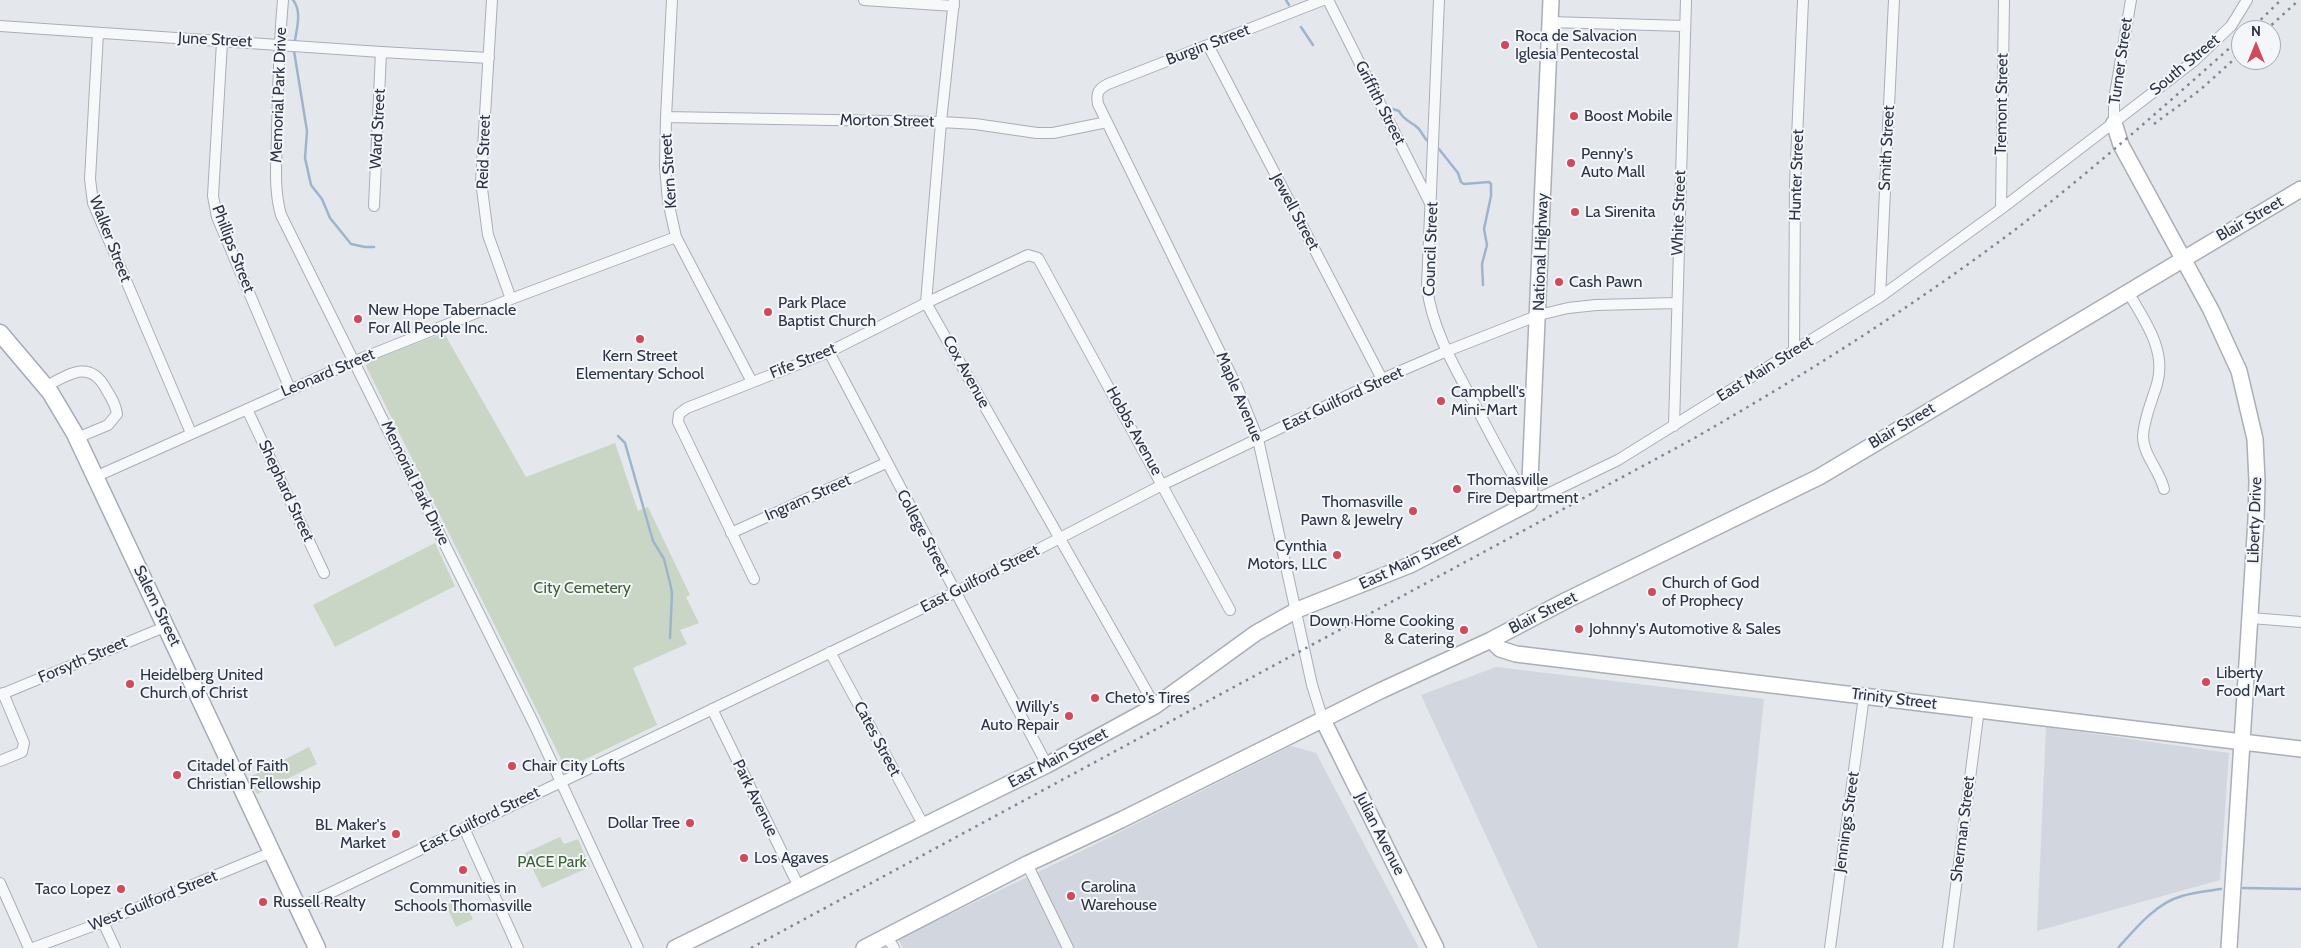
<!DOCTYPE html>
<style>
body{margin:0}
#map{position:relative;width:2301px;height:948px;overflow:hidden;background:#e4e7ec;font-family:Cabin,sans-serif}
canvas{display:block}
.north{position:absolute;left:2231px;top:20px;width:50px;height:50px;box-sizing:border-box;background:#f4f6f9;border:1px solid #a4a8b1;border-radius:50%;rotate:0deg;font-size:14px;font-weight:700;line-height:20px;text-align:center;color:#2b3445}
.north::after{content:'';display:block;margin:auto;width:18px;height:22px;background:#d1495b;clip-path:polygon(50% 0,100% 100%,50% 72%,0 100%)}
</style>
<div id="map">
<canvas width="2301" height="948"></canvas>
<div class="north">N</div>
</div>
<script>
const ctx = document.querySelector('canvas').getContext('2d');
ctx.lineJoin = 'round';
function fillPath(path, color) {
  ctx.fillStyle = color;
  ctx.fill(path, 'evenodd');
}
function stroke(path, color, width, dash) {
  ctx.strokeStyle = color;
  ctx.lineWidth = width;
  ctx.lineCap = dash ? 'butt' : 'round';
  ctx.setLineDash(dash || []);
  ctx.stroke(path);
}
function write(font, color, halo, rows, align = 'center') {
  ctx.font = font + ' Cabin,sans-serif';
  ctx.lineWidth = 4;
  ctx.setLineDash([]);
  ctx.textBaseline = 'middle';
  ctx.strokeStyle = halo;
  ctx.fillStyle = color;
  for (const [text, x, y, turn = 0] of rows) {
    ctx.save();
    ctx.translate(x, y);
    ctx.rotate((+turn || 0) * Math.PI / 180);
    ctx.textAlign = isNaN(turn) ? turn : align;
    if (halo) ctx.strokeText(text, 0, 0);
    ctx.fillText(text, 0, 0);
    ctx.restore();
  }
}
fillPath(new Path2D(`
 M 1496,667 L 1764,699 L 1738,948 L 1538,948 L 1421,695 Z
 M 2046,727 L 2229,753 L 2220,880 L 2037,931 Z
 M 1291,746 L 1316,753 L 1419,948 L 903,948 L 898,939 L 1092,846 Z`), '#d2d6de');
fillPath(new Path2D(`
 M 444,333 L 526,477 L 615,443 L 638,511 L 648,507 L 690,595 L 686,597 L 699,623 L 680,630 L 687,644 L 633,668 L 657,725 L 571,766 L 563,764 L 560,757 L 366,366 L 367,362 Z
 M 435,543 L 455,586 L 335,647 L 313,605 Z
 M 309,747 L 317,764 L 257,794 L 248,778 Z
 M 560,837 L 564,844 L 578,839 L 590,867 L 542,888 L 525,853 Z
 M 462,897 L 473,919 L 456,927 L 446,905 Z`), '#c9d6c5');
stroke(new Path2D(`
 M 293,0 C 302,11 297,27 295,40
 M 1286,0 L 1289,5
 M 1301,27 L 1313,45
 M 294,51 L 307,131 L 305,158 L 311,185 L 322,199 L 330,218 L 351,244 L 365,247 L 374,247
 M 1389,108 L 1399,111 C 1403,120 1412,122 1418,128 C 1423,133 1423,138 1429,142
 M 1439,149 L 1458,173 L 1461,182 L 1464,184 L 1489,182 L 1491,184 L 1491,196 L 1484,229 L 1487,245 L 1482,264 L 1483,285
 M 618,436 L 625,443 L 653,541 L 664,559 L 670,583 L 672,593 L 670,638
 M 2243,888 L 2301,889
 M 2118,948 C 2135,929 2156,903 2182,896 C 2194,892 2208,891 2221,889`), '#9fb4cc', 2.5);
const street = new Path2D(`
 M 283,0 C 279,44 278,87 277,131 C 277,159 273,187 281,215 L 534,724 L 638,948
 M 492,0 L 481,181 L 488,235 L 511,299
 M 672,0 L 666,117 L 665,167 L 668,201 L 676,237 L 752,382
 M 864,0 L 954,6
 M 954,0 L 941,122 L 926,303 L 1155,706
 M 1328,0 L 1431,205
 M 1439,0 L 1427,287 C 1432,329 1454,366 1474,403 C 1492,437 1509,471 1529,503 L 1618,460 L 1880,297 L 2001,209 L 2194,61 L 2231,26 L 2247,0
 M 1550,22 L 1685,26
 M 0,26 L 381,52 L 489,58
 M 98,33 L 90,179 L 93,203 L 191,433
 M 222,42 L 213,196 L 217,217 L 290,389
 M 1208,45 L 1382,379
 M 666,117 L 941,122 L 975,124 L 1037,133 L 1053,133 L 1107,122
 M 2114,123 L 2114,100 L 2131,0
 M 374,206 L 381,52
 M 2001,209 L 2004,0
 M 2128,292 C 2144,320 2167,350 2157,384 C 2152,401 2144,418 2143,436 C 2143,455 2159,469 2164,489
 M 1880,297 L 1894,0
 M 1794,351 L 1795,185 L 1803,0
 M 829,352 L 1047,765
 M 45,387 C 69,374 90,359 106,389 C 111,397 116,405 117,414 L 108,425 L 77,438
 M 247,409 L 324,573
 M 1674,426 L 1686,0
 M 95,477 L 355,361 L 511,299 L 676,237
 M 731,533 L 886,463
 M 754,579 L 678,422 L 679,414 L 687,408 L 829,352 L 926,303 L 1028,255 L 1038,258 L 1230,610
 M 2251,618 L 2301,622
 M 830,652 L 924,826
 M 0,695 L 167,626
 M 712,709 L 799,887
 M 1323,720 L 1312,685 L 1258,439 L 1237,387 L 1098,104 C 1096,93 1098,89 1108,84 L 1323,0
 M 0,761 L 22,752 L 24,743 L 3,693
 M 464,828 L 518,948
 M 1027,864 L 1068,948
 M 0,883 L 29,948
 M 299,908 L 954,593 L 1164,484 L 1382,379 L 1447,351 L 1539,315 L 1568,308 L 1596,305 L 1676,303
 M 103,922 L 115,948
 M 887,937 L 894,948
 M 33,948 L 103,922 L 272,852
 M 1830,948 L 1864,696
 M 1948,948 L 1979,709`);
const secondary = new Path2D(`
 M 2114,123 L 2121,145 L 2211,310 L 2239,371 L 2255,439 L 2257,481 L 2256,520 L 2229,948
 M 1491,640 L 1500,649 L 1516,654 L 2301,749
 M 1323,720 L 1436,948
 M 675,948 L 1047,765 L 1155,706 L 1256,633 L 1297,610 L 1410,565 L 1529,503 L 1551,0
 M 864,948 L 1027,864 L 1121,820 L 1380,691 L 1491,640 L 1567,600 L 1819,477 L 2301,189`);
const primary = new Path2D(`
 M 0,333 L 50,392 L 75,434 L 317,948`);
stroke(street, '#a9aeb7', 12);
stroke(secondary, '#a9aeb7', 18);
stroke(primary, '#a3abb8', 19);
stroke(street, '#f7f8fa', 10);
stroke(secondary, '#fff', 15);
stroke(primary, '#fff', 16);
stroke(new Path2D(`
 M 2250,30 L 2281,0
 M 2266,30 L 2299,0
 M 2154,124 L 2200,90 L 2241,53
 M 751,948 L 1691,440 C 1808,373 1922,301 2029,219 C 2102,162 2171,100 2241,38`), '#7d8696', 2.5, [2.5, 5]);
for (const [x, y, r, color] of [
 [1505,45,5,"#d1495b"],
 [1574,116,5,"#d1495b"],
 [1571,163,5,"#d1495b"],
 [1575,212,5,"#d1495b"],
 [1559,282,5,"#d1495b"],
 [768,312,5,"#d1495b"],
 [358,319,5,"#d1495b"],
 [640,339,5,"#d1495b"],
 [1441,401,5,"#d1495b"],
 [1457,489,5,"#d1495b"],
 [1413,511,5,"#d1495b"],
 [1337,555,5,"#d1495b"],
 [1652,592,5,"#d1495b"],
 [1579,629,5,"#d1495b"],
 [1464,630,5,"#d1495b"],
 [2206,682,5,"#d1495b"],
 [130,684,5,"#d1495b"],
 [1095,698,5,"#d1495b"],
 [1069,716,5,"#d1495b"],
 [512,766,5,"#d1495b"],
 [177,775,5,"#d1495b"],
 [690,823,5,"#d1495b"],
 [396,834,5,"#d1495b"],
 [744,858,5,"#d1495b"],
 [463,870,5,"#d1495b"],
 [121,889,5,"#d1495b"],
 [1071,896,5,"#d1495b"],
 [263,902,5,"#d1495b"]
]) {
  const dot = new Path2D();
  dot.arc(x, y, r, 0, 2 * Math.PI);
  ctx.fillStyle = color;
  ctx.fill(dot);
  stroke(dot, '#f4f6f9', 2);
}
write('16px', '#2b3445', '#f4f6f9', [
 ["Roca de Salvacion",1515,36],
 ["Iglesia Pentecostal",1515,54],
 ["Boost Mobile",1584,116],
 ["Penny's",1581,154],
 ["Auto Mall",1581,172],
 ["La Sirenita",1585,212],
 ["Cash Pawn",1569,282],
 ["Park Place",778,303],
 ["Baptist Church",778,321],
 ["New Hope Tabernacle",368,310],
 ["For All People Inc.",368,328],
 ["Kern Street",640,356,"center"],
 ["Elementary School",640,374,"center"],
 ["Campbell's",1451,392],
 ["Mini-Mart",1451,410],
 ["Thomasville",1467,480],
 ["Fire Department",1467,498],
 ["Thomasville",1403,502,"right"],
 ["Pawn & Jewelry",1403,520,"right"],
 ["Cynthia",1327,546,"right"],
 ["Motors, LLC",1327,564,"right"],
 ["Church of God",1662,583],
 ["of Prophecy",1662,601],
 ["Down Home Cooking",1454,621,"right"],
 ["& Catering",1454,639,"right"],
 ["Johnny's Automotive & Sales",1589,629],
 ["Liberty",2216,673],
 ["Food Mart",2216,691],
 ["Heidelberg United",140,675],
 ["Church of Christ",140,693],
 ["Cheto's Tires",1105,698],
 ["Willy's",1059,707,"right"],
 ["Auto Repair",1059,725,"right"],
 ["Citadel of Faith",187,766],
 ["Christian Fellowship",187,784],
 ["Chair City Lofts",522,766],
 ["Dollar Tree",680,823,"right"],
 ["BL Maker's",386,825,"right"],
 ["Market",386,843,"right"],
 ["Los Agaves",754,858],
 ["Carolina",1081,887],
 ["Warehouse",1081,905],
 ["Communities in",463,888,"center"],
 ["Schools Thomasville",463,906,"center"],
 ["Taco Lopez",111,889,"right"],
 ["Russell Realty",273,902]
], 'left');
write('16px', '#2b3445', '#f4f6f9', [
 ["June Street",215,40,3],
 ["Burgin Street",1208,45,-21],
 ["Turner Street",2121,61,-82],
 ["South Street",2185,65,-40],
 ["Memorial Park Drive",279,95,-88],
 ["Griffith Street",1380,103,63],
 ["Tremont Street",2002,104,-89],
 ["Morton Street",887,121,1],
 ["Ward Street",378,129,-87],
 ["Smith Street",1887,148,-87],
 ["Reid Street",484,152,-88],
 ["Kern Street",669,171,-94],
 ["Hunter Street",1797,175,-88],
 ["Jewell Street",1295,212,62],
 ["White Street",1679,213,-88],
 ["Blair Street",2250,219,-30],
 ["Walker Street",110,239,69],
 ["Phillips Street",233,249,69],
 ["Council Street",1431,249,-88],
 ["National Highway",1541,252,-88],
 ["Fife Street",803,361,-22],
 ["East Main Street",1765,369,-32],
 ["Cox Avenue",966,372,61],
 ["Leonard Street",328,373,-23],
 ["Maple Avenue",1239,397,67],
 ["East Guilford Street",1343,399,-25],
 ["Blair Street",1902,426,-31],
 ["Hobbs Avenue",1134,431,61],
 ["Memorial Park Drive",415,483,64],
 ["Shephard Street",286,491,65],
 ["Ingram Street",808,498,-24],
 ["Liberty Drive",2255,520,-88],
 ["College Street",923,533,62],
 ["East Main Street",1410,562,-25],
 ["East Guilford Street",980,579,-27],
 ["Salem Street",157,606,64],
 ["Blair Street",1543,613,-27],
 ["Forsyth Street",83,660,-23],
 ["Trinity Street",1894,699,7],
 ["Cates Street",877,739,62],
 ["East Main Street",1058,758,-28],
 ["Park Avenue",755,798,64],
 ["East Guilford Street",480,820,-26],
 ["Jennings Street",1847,822,-82],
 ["Sherman Street",1963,829,-83],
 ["Julian Avenue",1380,834,63],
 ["West Guilford Street",153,901,-22]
]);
write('16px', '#3f6138', '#f4f6f9', [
 ["City Cemetery",582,588],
 ["PACE Park",552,862]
]);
</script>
